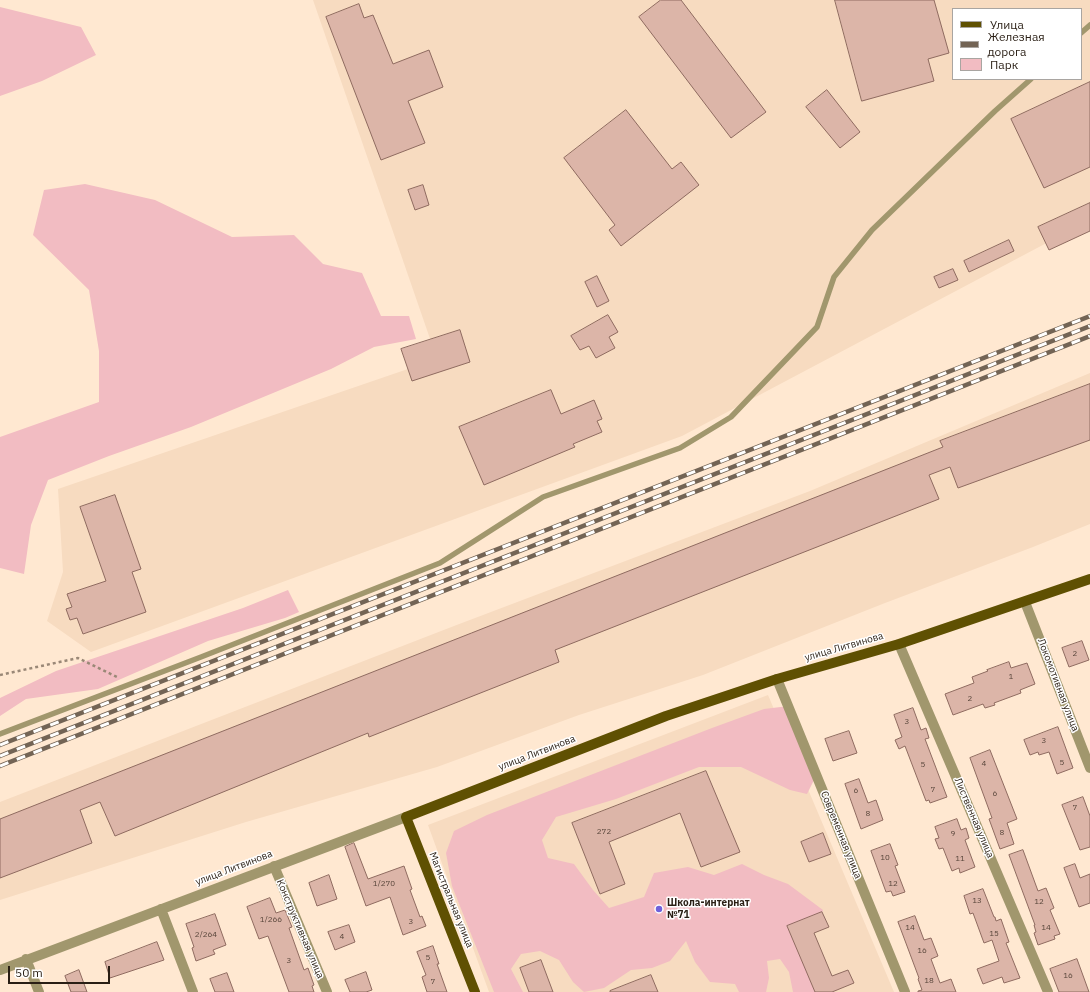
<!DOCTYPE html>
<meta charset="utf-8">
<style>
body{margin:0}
#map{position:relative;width:1090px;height:992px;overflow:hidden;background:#ffe8d1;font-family:"IBM Plex Sans",sans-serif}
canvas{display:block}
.legend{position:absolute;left:952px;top:8px;width:130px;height:72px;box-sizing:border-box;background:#fff;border:1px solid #a9a5a1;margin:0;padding:5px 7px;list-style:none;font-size:12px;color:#291e14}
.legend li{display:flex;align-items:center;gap:8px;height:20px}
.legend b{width:20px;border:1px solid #a9a5a1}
.scale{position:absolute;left:8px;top:966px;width:102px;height:18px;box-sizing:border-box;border:2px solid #291e14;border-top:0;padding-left:5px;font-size:12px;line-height:14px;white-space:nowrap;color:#291e14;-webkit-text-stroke:3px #fff;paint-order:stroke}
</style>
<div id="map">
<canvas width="1090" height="992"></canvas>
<ul class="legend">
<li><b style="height:5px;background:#5f5002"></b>Улица</li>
<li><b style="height:5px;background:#736455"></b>Железная дорога</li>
<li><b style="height:11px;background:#f2bcc2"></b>Парк</li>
</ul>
<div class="scale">50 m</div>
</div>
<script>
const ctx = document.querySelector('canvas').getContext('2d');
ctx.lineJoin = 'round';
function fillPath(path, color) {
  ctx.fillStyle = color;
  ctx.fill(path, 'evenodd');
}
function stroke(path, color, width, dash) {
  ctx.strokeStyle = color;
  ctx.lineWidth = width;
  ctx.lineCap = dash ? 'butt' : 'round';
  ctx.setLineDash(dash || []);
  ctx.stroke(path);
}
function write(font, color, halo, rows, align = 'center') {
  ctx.font = font + ' "IBM Plex Sans",sans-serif';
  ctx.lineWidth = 3;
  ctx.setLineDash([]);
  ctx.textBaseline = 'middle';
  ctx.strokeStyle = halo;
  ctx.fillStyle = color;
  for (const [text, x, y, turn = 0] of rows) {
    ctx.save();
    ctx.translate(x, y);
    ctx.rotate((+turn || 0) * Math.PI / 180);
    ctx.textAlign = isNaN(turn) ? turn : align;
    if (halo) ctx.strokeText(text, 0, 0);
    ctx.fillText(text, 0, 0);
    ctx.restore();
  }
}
fillPath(new Path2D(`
 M 313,0 L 1090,0 L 1090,220 L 682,436 L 91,652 L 47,621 L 63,572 L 58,489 L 437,359 ZM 953,9 L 1081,9 L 1081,79 L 953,79 Z
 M 1090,373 L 1090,524 L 1033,547 L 885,603 L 703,675 L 579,715 L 437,767 L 246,822 L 0,900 L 0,802 L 454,626 L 810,491 Z
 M 768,695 L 894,992 L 489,992 L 428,825 Z`), '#f7dbc0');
fillPath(new Path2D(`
 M 0,7 L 81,27 L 96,55 L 42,81 L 0,96 Z
 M 85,184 L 155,200 L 232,237 L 294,235 L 323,264 L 362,273 L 381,316 L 409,316 L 416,339 L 374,347 L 331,369 L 191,427 L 109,456 L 48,480 L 31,525 L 24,574 L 0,568 L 0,437 L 99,402 L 99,351 L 89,290 L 33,235 L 44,190 Z
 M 288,590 L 299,612 L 285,618 L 208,641 L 98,689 L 26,699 L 0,716 L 0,698 L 56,671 L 243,608 Z
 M 789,706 L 815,778 L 807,794 L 790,790 L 741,767 L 699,767 L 616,799 L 556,817 L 542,840 L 548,858 L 574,864 L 593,890 L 609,908 L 644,897 L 654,873 L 688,867 L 714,875 L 742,864 L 764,875 L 788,884 L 823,910 L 818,926 L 802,932 L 827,992 L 793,992 L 789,972 L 780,959 L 767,961 L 769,978 L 766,992 L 739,992 L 735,984 L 710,982 L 695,962 L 686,941 L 670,961 L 652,968 L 631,970 L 604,988 L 584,992 L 573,982 L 559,960 L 540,951 L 521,954 L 511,969 L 523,992 L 494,992 L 452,886 L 446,853 L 454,831 L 487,815 L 712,728 L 764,709 Z`), '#f2bcc2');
const building = new Path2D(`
 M 661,0 L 681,0 L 766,112 L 731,138 L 639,17 Z
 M 835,0 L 934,0 L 949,53 L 928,59 L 934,81 L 862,101 Z
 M 359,4 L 364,18 L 373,15 L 393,64 L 429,50 L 443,87 L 408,101 L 425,143 L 381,160 L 326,17 Z
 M 1090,82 L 1090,167 L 1044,188 L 1011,119 Z
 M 827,90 L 860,132 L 840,148 L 806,107 Z
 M 626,110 L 672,169 L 681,162 L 699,185 L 621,246 L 609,230 L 615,225 L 564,158 Z
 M 423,185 L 429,205 L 415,210 L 408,190 Z
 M 1090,203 L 1090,231 L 1049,250 L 1038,227 Z
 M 1009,240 L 1014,251 L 969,272 L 964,261 Z
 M 953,269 L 958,280 L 939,288 L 934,277 Z
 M 597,276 L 609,301 L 597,307 L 585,282 Z
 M 608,315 L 618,332 L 609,337 L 615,348 L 596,358 L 589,346 L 580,350 L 571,336 Z
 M 460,330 L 470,362 L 412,381 L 401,349 Z
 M 1090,384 L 1090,440 L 958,488 L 950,467 L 929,475 L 939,499 L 555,650 L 559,662 L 369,737 L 368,733 L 115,836 L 100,802 L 80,810 L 92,843 L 0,878 L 0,819 L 943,447 L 940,441 Z
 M 551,390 L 561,414 L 594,400 L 602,419 L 597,421 L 602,432 L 573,444 L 575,447 L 484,485 L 459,427 Z
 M 115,495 L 141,569 L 132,572 L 146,612 L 83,634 L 77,618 L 70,620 L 66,609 L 72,607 L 67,594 L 106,581 L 80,507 Z
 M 1082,641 L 1089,660 L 1069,667 L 1062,648 Z
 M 1009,662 L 1011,668 L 1027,663 L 1035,684 L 1020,690 L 1021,693 L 994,703 L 995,705 L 985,708 L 983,704 L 953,715 L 945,694 L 974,683 L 972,677 L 988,671 L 987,670 Z
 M 913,708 L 921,730 L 926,728 L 929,738 L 925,739 L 947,797 L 930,803 L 929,800 L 926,801 L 905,746 L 899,749 L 895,740 L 902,737 L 894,715 Z
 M 1058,727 L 1073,768 L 1057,774 L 1049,752 L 1039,755 L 1038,752 L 1030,755 L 1024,740 Z
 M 849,731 L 857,753 L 833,761 L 825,739 Z
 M 990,750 L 1017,819 L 1007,823 L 1014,844 L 1000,849 L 989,819 L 992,818 L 970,758 Z
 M 706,771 L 740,852 L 701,867 L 680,813 L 609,842 L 625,884 L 600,894 L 572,823 Z
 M 859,779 L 868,803 L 876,800 L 883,820 L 861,829 L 845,784 Z
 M 1083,797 L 1090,816 L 1090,847 L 1080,850 L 1062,805 Z
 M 957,819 L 961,830 L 966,828 L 969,838 L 965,840 L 975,867 L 960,873 L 959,868 L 952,871 L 943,848 L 939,849 L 935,839 L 939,838 L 935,827 Z
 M 823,833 L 831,854 L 809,862 L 801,842 Z
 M 354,843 L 368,879 L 404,866 L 412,889 L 410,890 L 420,917 L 422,916 L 426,926 L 403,935 L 390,897 L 366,906 L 345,847 Z
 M 890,844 L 898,865 L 895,866 L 905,892 L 893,896 L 891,891 L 886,892 L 871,851 Z
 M 1023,850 L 1038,891 L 1046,888 L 1054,908 L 1050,910 L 1060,934 L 1054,936 L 1055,939 L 1038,945 L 1034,933 L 1036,932 L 1034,925 L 1035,925 L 1009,855 Z
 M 1075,864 L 1080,878 L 1090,874 L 1090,903 L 1079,907 L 1064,868 Z
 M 329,875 L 337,899 L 317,906 L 309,883 Z
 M 983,889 L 994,917 L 995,917 L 996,921 L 1001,919 L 1009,942 L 1006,943 L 1020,978 L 1004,983 L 1002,977 L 983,984 L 977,969 L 999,961 L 992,940 L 984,943 L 973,913 L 970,914 L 964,896 Z
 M 270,898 L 276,913 L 285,910 L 292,927 L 289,928 L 304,970 L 308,968 L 314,985 L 312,986 L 314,992 L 289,992 L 268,936 L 259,939 L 247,907 Z
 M 822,912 L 829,927 L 814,933 L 832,976 L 848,970 L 854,983 L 832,992 L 815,992 L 787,926 Z
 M 215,914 L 226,945 L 213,950 L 215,954 L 196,961 L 192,948 L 194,947 L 186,924 Z
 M 915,916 L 924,940 L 931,938 L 938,956 L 931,959 L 940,983 L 951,979 L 956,992 L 918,992 L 918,991 L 922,990 L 918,979 L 919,978 L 898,922 Z
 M 349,925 L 355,942 L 335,950 L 328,932 Z
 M 157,942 L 164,960 L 110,978 L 105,962 Z
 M 433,946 L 439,964 L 437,964 L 447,992 L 427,992 L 422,977 L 426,975 L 417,952 Z
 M 1077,959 L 1089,992 L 1059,992 L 1050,969 Z
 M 541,960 L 553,992 L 529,992 L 520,968 Z
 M 79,970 L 87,992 L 71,992 L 65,976 Z
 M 366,972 L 372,990 L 366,992 L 350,992 L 345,980 Z
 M 227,973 L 234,992 L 215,992 L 210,979 Z
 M 651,975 L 658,992 L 610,992 L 610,991 Z`);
fillPath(building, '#dcb5a8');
stroke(building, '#8f6b60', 1);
stroke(new Path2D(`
 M 0,675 L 78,658 L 119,678`), '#9a8877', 2.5, [3, 3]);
stroke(new Path2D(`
 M 1081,33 L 1090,25
 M 0,734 L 201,657 L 440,563 L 543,497 L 680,448 L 731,417 L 817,327 L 834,277 L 872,230 L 995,111 L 1031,79`), '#a1976d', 5.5);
stroke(new Path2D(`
 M 1025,602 L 1090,768
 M 899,644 L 1048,992
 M 777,679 L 905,992
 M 274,866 L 327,992
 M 161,909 L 193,992
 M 26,959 L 39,992
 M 0,970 L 406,817`), '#a1976d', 10);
stroke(new Path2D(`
 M 475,992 L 406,817 L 666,716 L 777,679 L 899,644 L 1090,579`), '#5f5002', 10);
const rail = new Path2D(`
 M 0,745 L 1090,316
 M 0,756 L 1090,326
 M 0,766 L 1090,336`);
stroke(rail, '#736455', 4.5);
stroke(rail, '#fff', 3, [9]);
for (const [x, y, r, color] of [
 [659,909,4,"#6f61db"]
]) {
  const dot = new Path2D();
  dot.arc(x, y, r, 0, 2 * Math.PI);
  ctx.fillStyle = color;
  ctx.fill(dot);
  stroke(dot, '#fff', 1.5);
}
write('8px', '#564439', null, [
 ["2",1075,654],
 ["1",1011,677],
 ["2",970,699],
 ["3",907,722],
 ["3",1044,741],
 ["5",1062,763],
 ["4",984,764],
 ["5",923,765],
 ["7",933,790],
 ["6",856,791],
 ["6",995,794],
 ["7",1075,808],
 ["8",868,814],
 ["272",604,832],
 ["8",1002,833],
 ["9",953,834],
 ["10",885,858],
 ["11",960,859],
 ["1/270",384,884],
 ["12",893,884],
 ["13",977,901],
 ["12",1039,902],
 ["1/266",271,920],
 ["3",411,922],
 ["14",910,928],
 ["14",1046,928],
 ["15",994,934],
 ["2/264",206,935],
 ["4",342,937],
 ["16",922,951],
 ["5",428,958],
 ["3",289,961],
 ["16",1068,976],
 ["18",929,981],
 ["7",433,982]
]);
write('10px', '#291e14', '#fff', [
 ["улица Литвинова",844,647,-16],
 ["Локомотивная улица",1058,685,69],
 ["улица Литвинова",537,753,-21],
 ["Лиственная улица",974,818,67],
 ["Современная улица",841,835,68],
 ["улица Литвинова",234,868,-21],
 ["Магистральная улица",451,900,68],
 ["Конструктивная улица",300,929,67]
]);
write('bold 10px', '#291e14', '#fff', [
 ["Школа-интернат",667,903],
 ["№71",667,915]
], 'left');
</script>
